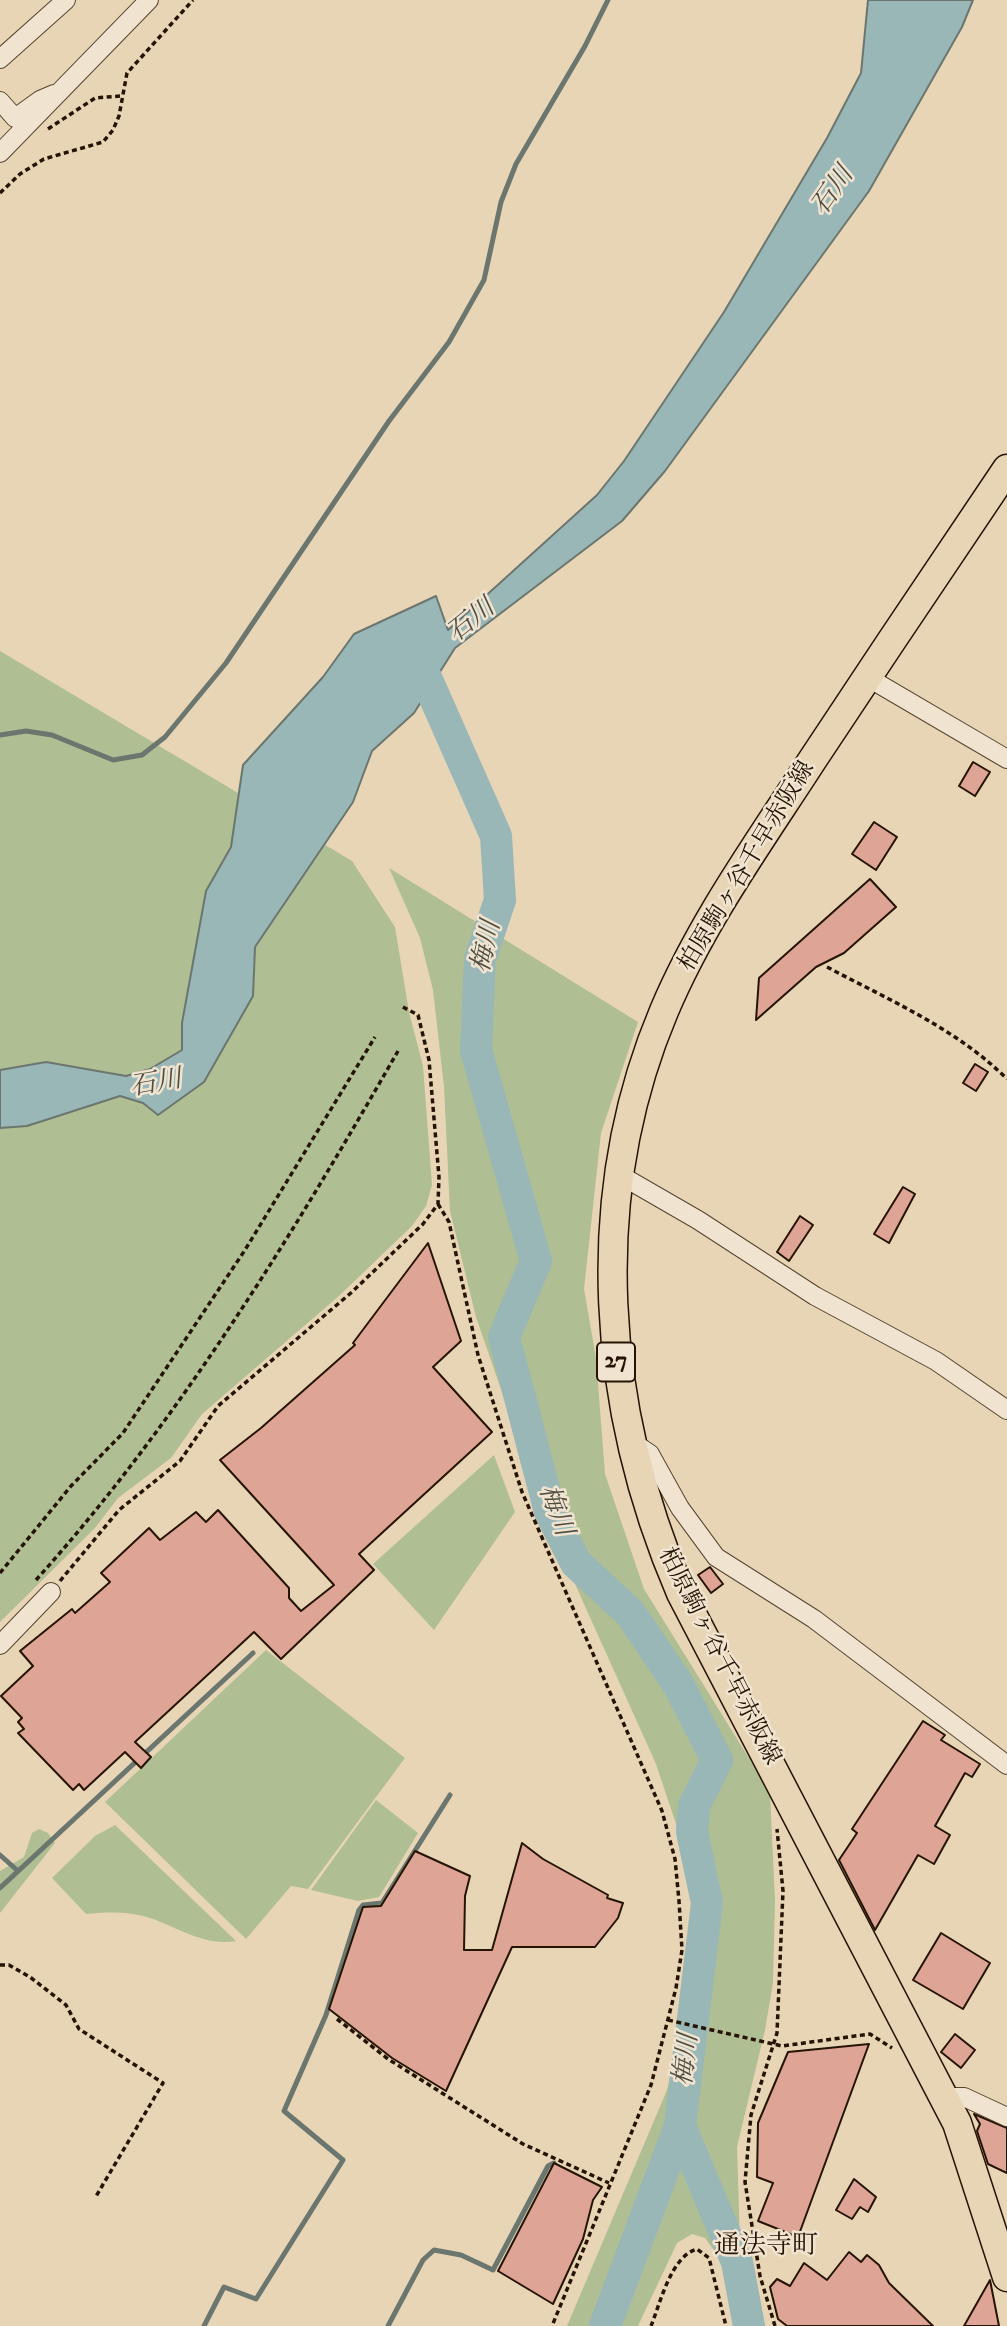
<!DOCTYPE html>
<meta charset="utf-8">
<style>
body{margin:0}
canvas{display:block;background:#e8d5b6}
</style>
<canvas width="1007" height="2326"></canvas>
<script>
const ctx = document.querySelector('canvas').getContext('2d');
ctx.lineJoin = 'round';
function fillPath(path, color) {
  ctx.fillStyle = color;
  ctx.fill(path, 'evenodd');
}
function stroke(path, color, width, dash) {
  ctx.strokeStyle = color;
  ctx.lineWidth = width;
  ctx.lineCap = dash ? 'butt' : 'round';
  ctx.setLineDash(dash || []);
  ctx.stroke(path);
}
function write(font, color, halo, rows, align = 'center') {
  ctx.font = font + ' "IM FELL DW Pica","Noto Serif JP",serif';
  ctx.lineWidth = 5;
  ctx.setLineDash([]);
  ctx.textBaseline = 'middle';
  ctx.strokeStyle = halo;
  ctx.fillStyle = color;
  for (const [text, x, y, turn = 0] of rows) {
    ctx.save();
    ctx.translate(x, y);
    ctx.rotate((+turn || 0) * Math.PI / 180);
    ctx.textAlign = isNaN(turn) ? turn : align;
    if (halo) ctx.strokeText(text, 0, 0);
    ctx.fillText(text, 0, 0);
    ctx.restore();
  }
}
fillPath(new Path2D(`
 M 0,651 L 352,861 L 395,927 L 409,1012 L 423,1066 L 432,1185 L 426,1206 L 412,1226 L 340,1295 L 202,1414 L 171,1458 L 118,1498 L 95,1528 L 0,1622 Z
 M 389,868 L 638,1022 L 601,1133 L 584,1289 L 596,1358 L 605,1474 L 644,1589 L 770,1792 L 775,1901 L 773,1983 L 765,2030 L 737,2147 L 740,2243 L 721,2260 L 705,2238 L 692,2234 L 677,2243 L 638,2326 L 567,2326 L 667,2090 L 689,1994 L 696,1932 L 693,1875 L 656,1764 L 521,1464 L 506,1404 L 476,1317 L 450,1211 L 444,1087 L 433,990 L 420,938 Z
 M 494,1455 L 515,1512 L 434,1630 L 373,1564 Z
 M 266,1650 L 405,1758 L 308,1889 L 291,1886 L 246,1939 L 105,1802 Z
 M 376,1800 L 418,1833 L 379,1897 L 358,1901 L 311,1890 Z
 M 115,1825 L 236,1941 C 204,1947 176,1926 147,1917 C 127,1911 106,1912 86,1914 L 52,1878 L 95,1836 Z
 M 39,1829 L 48,1833 L 55,1843 L 0,1913 L 0,1871 L 24,1857 L 32,1833 Z`), '#b0be93');
const water = new Path2D(`
 M 868,0 L 973,0 L 962,27 L 869,191 L 665,471 L 622,521 L 455,648 L 414,713 L 372,751 L 353,802 L 255,947 L 253,996 L 204,1082 L 158,1115 L 143,1103 L 120,1096 L 27,1126 L 0,1128 L 0,1070 L 46,1062 L 126,1076 L 150,1069 L 182,1050 L 182,1023 L 206,891 L 231,847 L 243,765 L 323,677 L 354,634 L 436,596 L 448,630 L 597,495 L 624,461 L 724,312 L 827,138 L 861,73 Z`);
fillPath(water, '#99b7b7');
stroke(water, '#6b766f', 2);
stroke(new Path2D(`
 M 0,735 L 26,731 L 52,735 L 113,760 L 142,755 L 165,737 L 226,663 L 389,421 L 449,342 L 484,280 L 501,202 L 516,164 L 585,46 L 608,0
 M 0,1855 L 18,1871
 M 0,1888 L 253,1653
 M 204,2326 L 224,2287 L 256,2299 L 343,2160 L 284,2111 L 326,2015 L 359,1910 L 363,1905 L 382,1903 L 450,1795
 M 388,2326 L 423,2260 L 434,2250 L 461,2255 L 493,2270 L 548,2166 L 554,2163`), '#6b766f', 5);
stroke(new Path2D(`
 M 420,664 L 496,836 L 500,900 L 480,959 L 476,1050 L 536,1261 L 504,1337 L 550,1512 L 576,1563 L 630,1613 L 678,1684 L 717,1760 L 694,1806 L 692,1832 L 707,1903 L 680,2126 L 605,2326
 M 680,2126 L 737,2262 L 749,2326`), '#99b7b7', 32);
const building = new Path2D(`
 M 973,762 L 990,772 L 975,796 L 959,786 Z
 M 874,822 L 897,837 L 876,870 L 852,854 Z
 M 870,879 L 896,907 L 844,953 L 816,967 L 756,1020 L 759,978 Z
 M 975,1064 L 988,1072 L 976,1091 L 963,1083 Z
 M 903,1187 L 915,1194 L 889,1243 L 874,1234 Z
 M 800,1216 L 813,1225 L 789,1261 L 777,1252 Z
 M 428,1243 L 461,1341 L 433,1367 L 492,1432 L 359,1554 L 374,1570 L 281,1659 L 254,1632 L 135,1742 L 151,1757 L 141,1768 L 125,1752 L 84,1790 L 79,1784 L 73,1790 L 18,1733 L 24,1729 L 18,1722 L 22,1718 L 1,1696 L 33,1666 L 20,1651 L 72,1609 L 75,1613 L 110,1582 L 101,1573 L 149,1528 L 160,1540 L 196,1512 L 206,1522 L 218,1510 L 289,1588 L 289,1598 L 301,1611 L 334,1585 L 220,1460 L 261,1428 L 355,1345 L 353,1343 Z
 M 710,1567 L 723,1584 L 711,1593 L 698,1575 Z
 M 923,1721 L 945,1735 L 941,1740 L 980,1764 L 972,1777 L 965,1773 L 935,1826 L 950,1835 L 934,1864 L 918,1855 L 875,1930 L 839,1860 L 857,1833 L 852,1829 Z
 M 522,1843 L 543,1859 L 608,1895 L 607,1898 L 623,1903 L 618,1918 L 595,1947 L 512,1947 L 446,2091 L 392,2058 L 329,2009 L 363,1907 L 381,1906 L 415,1851 L 470,1876 L 465,1896 L 464,1950 L 492,1950 Z
 M 941,1933 L 990,1963 L 963,2009 L 913,1980 Z
 M 955,2034 L 975,2050 L 961,2068 L 941,2052 Z
 M 869,2044 L 798,2237 L 758,2221 L 773,2183 L 757,2177 L 758,2123 L 788,2052 Z
 M 974,2114 L 1007,2128 L 1007,2173 L 988,2164 L 977,2131 L 980,2124 Z
 M 554,2163 L 602,2187 L 593,2200 L 583,2239 L 553,2304 L 498,2271 Z
 M 854,2179 L 876,2197 L 868,2212 L 860,2207 L 852,2219 L 836,2210 Z
 M 849,2252 L 861,2262 L 867,2255 L 879,2265 L 889,2283 L 933,2326 L 787,2326 L 778,2319 L 770,2287 L 777,2279 L 790,2286 L 804,2263 L 827,2280 Z
 M 990,2280 L 999,2326 L 964,2326 Z`);
fillPath(building, '#dea495');
stroke(building, '#261403', 2);
const minor = new Path2D(`
 M 0,59 L 66,0
 M 0,101 L 15,118 L 40,100 L 54,94
 M 0,153 L 149,0
 M 867,677 L 1007,759
 M 620,1175 L 698,1220 L 815,1296 L 936,1361 L 1007,1410
 M 631,1441 L 650,1454 L 680,1508 L 716,1557 L 814,1619 L 1007,1765
 M 0,1645 L 51,1592
 M 944,2097 L 964,2097 L 1007,2117`);
const primary = new Path2D(`
 M 1007,469 C 942,565 877,662 813,759 C 760,841 702,921 664,1011 C 585,1198 602,1410 681,1593 L 957,2123 L 1007,2277`);
stroke(minor, '#564430', 20);
stroke(primary, '#261403', 31);
stroke(new Path2D(`
 M 48,129 L 95,98 L 120,96
 M 0,193 L 20,174 L 44,159 L 103,142 L 113,130 L 119,116 L 127,73 L 193,0
 M 827,967 C 889,1000 957,1029 1007,1079
 M 438,1204 L 449,1222 L 478,1355 L 522,1492 L 662,1811 L 675,1859 L 679,1901 L 682,1950 L 676,1988 L 651,2085 L 552,2326
 M 0,1573 L 71,1486 L 123,1433 L 245,1250 L 375,1037
 M 36,1580 C 179,1421 292,1236 398,1051
 M 60,1581 L 119,1510 L 180,1461 L 218,1406 L 352,1292 L 423,1224 L 438,1204 L 439,1177 L 429,1060 L 418,1015 L 401,1006
 M 0,1965 L 9,1965 L 30,1977 L 66,2005 L 79,2029 L 163,2083 L 95,2198
 M 337,2019 L 388,2059 L 523,2144 L 609,2183
 M 668,2020 L 782,2046 L 870,2034 L 892,2048
 M 651,2326 C 660,2304 671,2256 697,2249 L 709,2258 L 726,2326
 M 775,2326 L 760,2276 L 745,2182 L 751,2115 L 777,2033 L 783,1891 L 777,1829`), '#261403', 3.5, [5, 3.5]);
stroke(minor, '#f0e4d0', 18);
stroke(primary, '#e8d5b6', 28);
for (const [x, y, w] of [
 [616,1362,38]
]) {
  const box = new Path2D();
  box.roundRect(x - w / 2, y - 19.5, w, 39, 5);
  ctx.fillStyle = '#f0e4d0';
  ctx.fill(box);
  stroke(box, '#261403', 2);
}
write('bold 23px', '#261403', null, [
 ["27",616,1362]
]);
write('24px', '#261403', '#f0e4d0', [
 ["柏原駒ヶ谷千早赤阪線",748,867,-59],
 ["柏原駒ヶ谷千早赤阪線",718,1657,63]
]);
write('italic 26px', '#4e4d42', '#f0e4d0', [
 ["石川",834,192,-55],
 ["石川",472,622,-39],
 ["梅川",488,947,-77],
 ["石川",156,1085,-10],
 ["梅川",554,1511,69],
 ["梅川",688,2060,-83]
]);
write('26px', '#261403', '#f0e4d0', [
 ["通法寺町",766,2248]
]);
</script>
